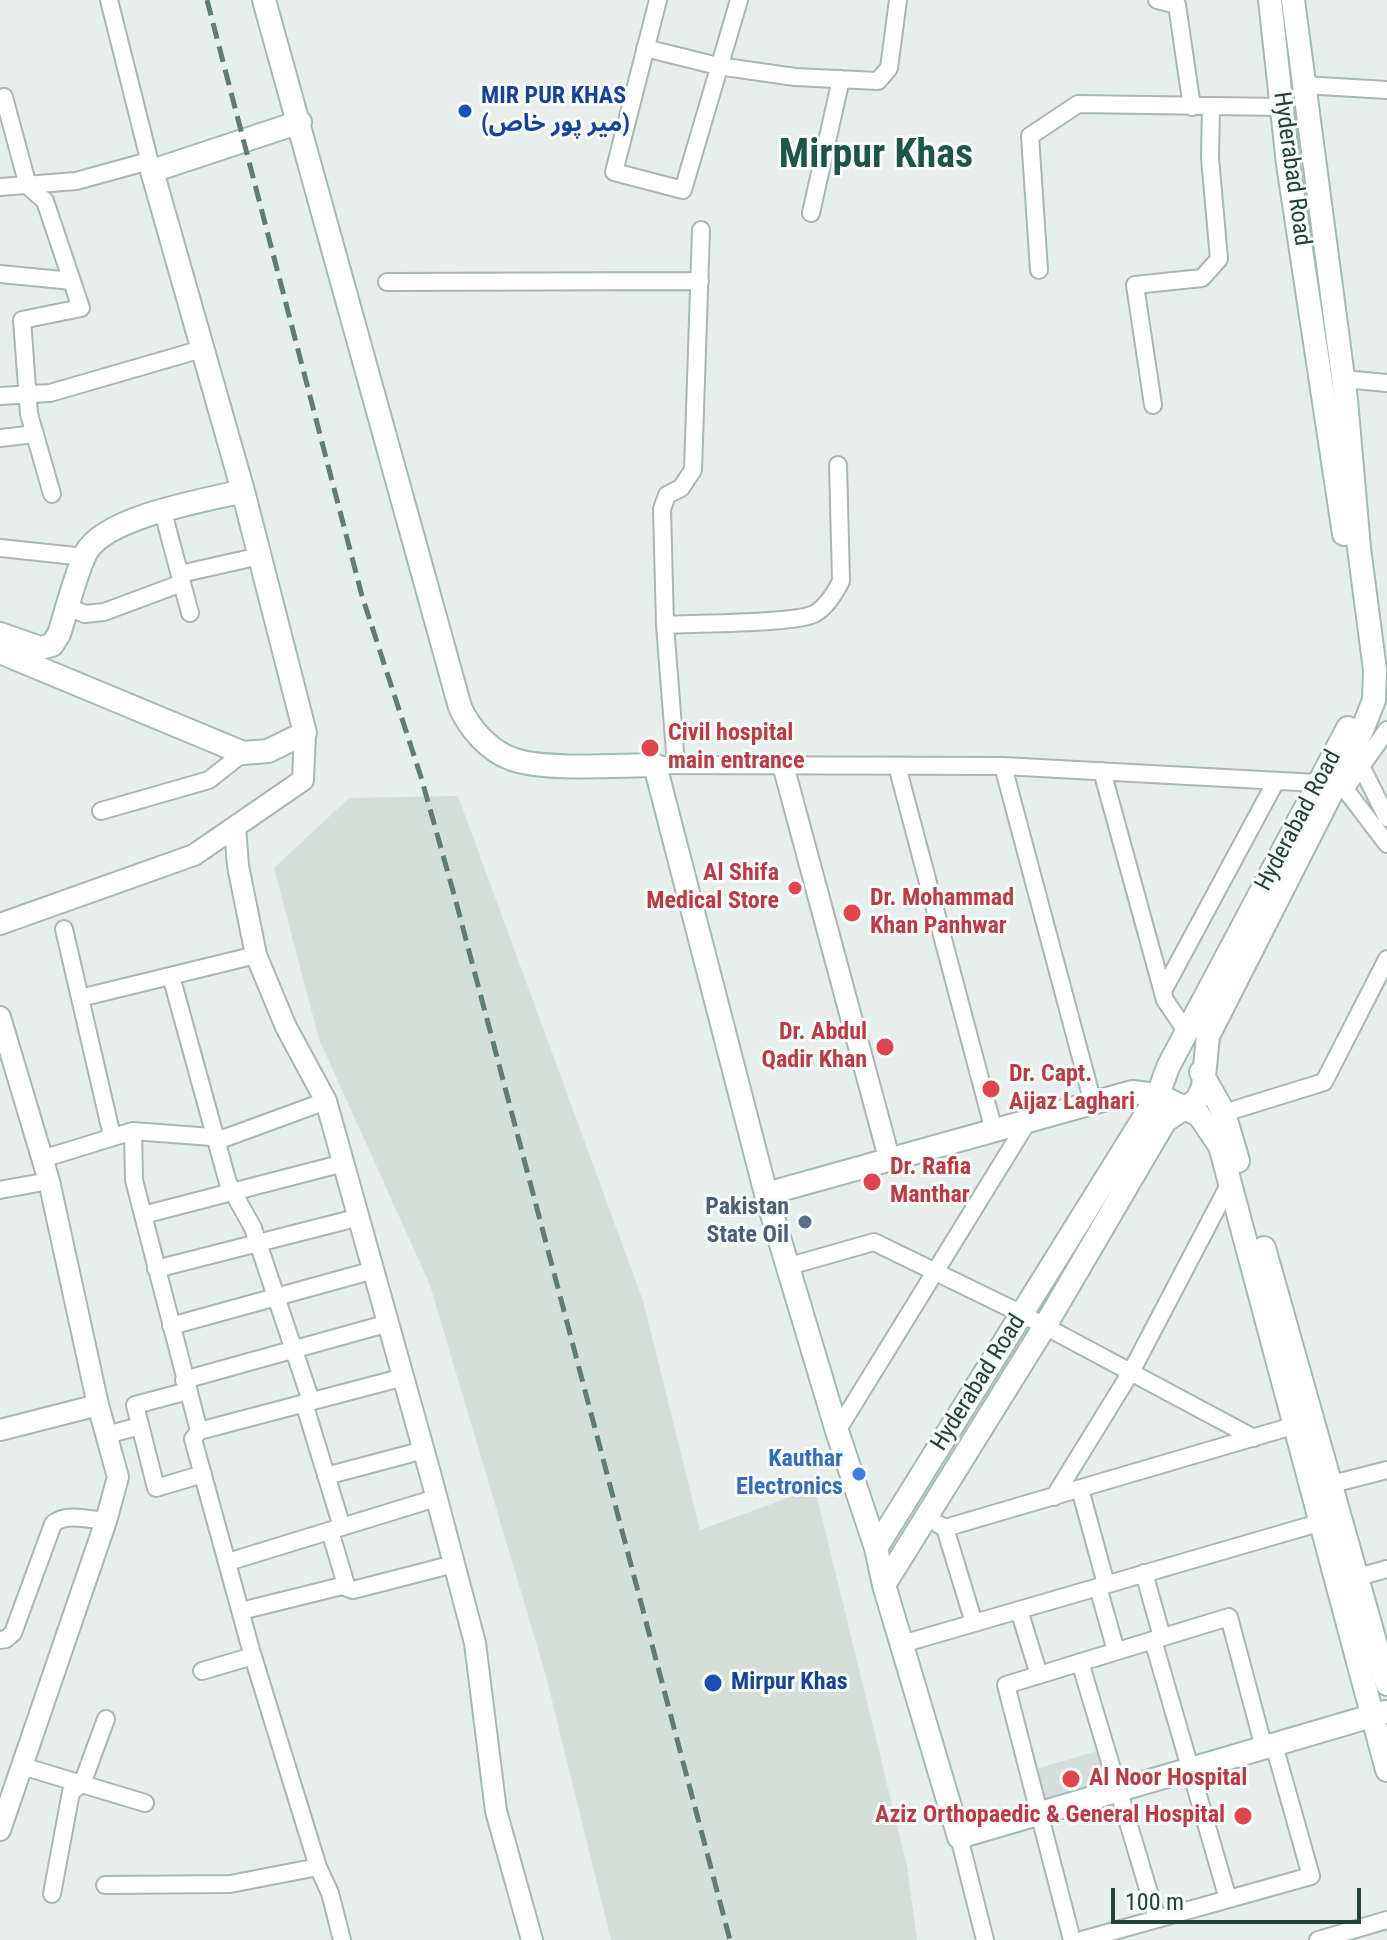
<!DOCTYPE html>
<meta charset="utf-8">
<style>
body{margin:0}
#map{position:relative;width:1387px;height:1940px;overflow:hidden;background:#e6efeb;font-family:"Roboto Condensed",sans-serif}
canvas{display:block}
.scale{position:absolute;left:1111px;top:1888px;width:250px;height:36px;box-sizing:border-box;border:4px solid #24423a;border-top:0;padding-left:10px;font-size:24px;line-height:28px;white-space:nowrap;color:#24423a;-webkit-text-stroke:6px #f7fbf9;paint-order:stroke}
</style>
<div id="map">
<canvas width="1387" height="1940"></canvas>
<div class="scale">100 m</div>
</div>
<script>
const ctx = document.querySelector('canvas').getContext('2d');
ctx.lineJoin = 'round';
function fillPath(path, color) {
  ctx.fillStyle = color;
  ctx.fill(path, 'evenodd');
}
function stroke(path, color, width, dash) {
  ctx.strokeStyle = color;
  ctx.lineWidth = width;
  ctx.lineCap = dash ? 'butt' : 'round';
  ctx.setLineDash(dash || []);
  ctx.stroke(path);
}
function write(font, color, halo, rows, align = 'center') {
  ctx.font = font + ' "Roboto Condensed","Noto Sans Arabic",sans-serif';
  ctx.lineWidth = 6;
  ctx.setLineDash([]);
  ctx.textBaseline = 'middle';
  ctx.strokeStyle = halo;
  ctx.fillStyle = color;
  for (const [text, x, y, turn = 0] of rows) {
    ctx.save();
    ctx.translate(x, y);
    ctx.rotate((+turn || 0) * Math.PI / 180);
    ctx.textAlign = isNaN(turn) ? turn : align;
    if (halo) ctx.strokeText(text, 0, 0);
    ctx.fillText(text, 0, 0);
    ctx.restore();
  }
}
fillPath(new Path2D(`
 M 458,796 L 643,1301 L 700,1530 L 807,1491 L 816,1493 L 907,1866 L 917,1940 L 611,1940 L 546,1676 L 430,1285 L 319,1039 L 274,868 L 349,798 Z
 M 1101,1750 L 1111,1788 L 1042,1808 L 1032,1770 Z`), '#d4dfda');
const minor = new Path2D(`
 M 109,0 L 152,171
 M 658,0 L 614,172 L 683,190 L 739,0
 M 1157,0 L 1177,5 L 1192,107
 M 645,48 L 718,66 L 795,77 L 878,81 L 889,68 L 898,0
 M 1304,85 L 1387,90
 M 4,97 L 28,186 L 45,201 L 81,308 L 22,320 L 29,414 L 52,494
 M 0,187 L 76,181 L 149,161
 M 811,213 L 841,79
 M 1039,270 L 1030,136 L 1078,104 L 1282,107
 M 0,274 L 72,281
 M 387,282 L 700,281
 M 1343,379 L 1387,383
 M 0,396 L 50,393 L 202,349
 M 1153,405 L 1135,285 L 1202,278 L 1219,259 L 1210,158 L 1211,107
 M 0,438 L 35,434
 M 163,512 L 190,613
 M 0,548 L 85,557
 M 180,574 L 260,556
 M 68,607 L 85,614 L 104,612 L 182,583
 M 665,625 C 694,623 793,624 814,614 C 827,607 835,593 841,581 L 838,465
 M 655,765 L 1003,766 L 1336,784 L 1345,789 L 1387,844
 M 676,765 L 665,625 L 662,509 L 667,495 L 681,488 L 693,470 L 701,230
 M 897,766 L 994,1131
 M 1003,766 L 1093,1103
 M 1361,766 L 1387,818
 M 1102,771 L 1165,1000 L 1188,1034
 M 1345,789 L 1387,730
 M 101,811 L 209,780 L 243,753
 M 64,929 L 112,1136
 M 171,976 L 228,1183 L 253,1228 L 311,1401
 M 1163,991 L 1276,781
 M 80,998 L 256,955
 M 1224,1113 L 1324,1082 L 1387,959
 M 133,1131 L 134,1180 L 199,1431 L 193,1439 L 251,1650 L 318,1867 L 330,1893 L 342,1940
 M 42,1159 L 133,1131 L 225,1138 L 326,1101
 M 0,1190 L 49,1181
 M 143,1215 L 344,1163
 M 786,1267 L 874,1242 L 1022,1314 L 1254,1438
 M 156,1269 L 360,1217
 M 171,1326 L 374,1270
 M 184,1380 L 389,1323
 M 188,1391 L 135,1405 L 156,1488 L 203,1474
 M 304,1403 L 342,1527
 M 199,1431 L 404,1377
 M 837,1431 L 1028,1121
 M 106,1435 L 140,1426
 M 326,1476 L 424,1450
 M 1332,1484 L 1387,1470
 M 1080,1489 L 1106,1584
 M 1054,1497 L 1131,1372 L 1230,1183
 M 938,1524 L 945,1528 L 974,1623
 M 945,1528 L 1296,1425
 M 330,1531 L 347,1588
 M 228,1562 L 436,1498
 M 1144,1573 L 1162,1637
 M 1358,1577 L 1387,1569
 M 1098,1587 L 1116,1651
 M 1019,1610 L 1039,1675
 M 241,1611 L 342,1586 L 353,1590 L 454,1564
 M 0,1640 L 6,1639 L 13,1633 L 53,1524 C 66,1512 90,1520 106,1521
 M 1153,1640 L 1228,1899
 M 902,1644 L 1322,1522
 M 1080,1662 L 1157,1919
 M 202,1671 L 253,1656
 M 22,1766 L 145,1803
 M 959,1837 L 985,1940
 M 105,1885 L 230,1884 L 318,1867
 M 52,1894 L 71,1792 L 82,1784 L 106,1719
 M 1072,1940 L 1006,1685 L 1229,1617 L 1264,1748
 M 1082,1940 L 1311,1876 L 1274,1745
 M 1318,1940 L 1387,1920`);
const tertiary = new Path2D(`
 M 783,765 L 889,1158
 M 235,827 L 238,866 L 256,955 L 286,1027 L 326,1101 L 430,1473 L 475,1643 L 496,1811 L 532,1940
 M 0,924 L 194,855 L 303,780 L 305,733
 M 0,1017 L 49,1181 L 98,1405 L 0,1430
 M 0,1830 L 106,1521 L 118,1477 L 98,1405`);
const secondary = new Path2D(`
 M 264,0 L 460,707 C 469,728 489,751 512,759 C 544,771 618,765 655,765 L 766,1194 L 1132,1092 L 1158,1095 L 1199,1115 L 1220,1146 L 1387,1770
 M 1270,0 L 1288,164 L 1344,534
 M 0,634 L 40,648 L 52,645 L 59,634 C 66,613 77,568 87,551 C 109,516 203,501 243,491
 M 0,652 L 243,753 L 268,751 L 305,733 L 243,491 L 152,171 L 300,122
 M 1201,1072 L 1224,1113 L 1238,1161
 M 766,1194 L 837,1431 L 876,1548 L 884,1585 L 959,1837 L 1385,1712
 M 1264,1248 L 1387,1684
 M 876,1548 L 1158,1095 L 1168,1067 L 1348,728
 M 884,1585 L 1045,1326 L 1165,1121 L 1197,1100 L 1203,1087 L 1208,1036 L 1336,784 L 1363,728 L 1374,700 L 1375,670 L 1359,548 L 1346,400 L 1293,0`);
stroke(minor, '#a8b8b2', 20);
stroke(tertiary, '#a8b8b2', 24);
stroke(secondary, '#a4bbb3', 26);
stroke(minor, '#fff', 16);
stroke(tertiary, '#fff', 20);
stroke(secondary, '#fff', 22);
stroke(new Path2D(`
 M 207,0 L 362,596 L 421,777 L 455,898 L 730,1940`), '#5f7d75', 5, [16, 8]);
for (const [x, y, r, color] of [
 [465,111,8,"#1a4fb4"],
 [650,748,10,"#e0444e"],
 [795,888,8,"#e0444e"],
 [852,913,10,"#e0444e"],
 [885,1047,10,"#e0444e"],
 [991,1089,10,"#e0444e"],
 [872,1182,10,"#e0444e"],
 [805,1222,8,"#5c6f8a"],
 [859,1474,8,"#3f7fe0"],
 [713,1683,10,"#1a4fb4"],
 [1071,1779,10,"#e0444e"],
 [1243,1816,10,"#e0444e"]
]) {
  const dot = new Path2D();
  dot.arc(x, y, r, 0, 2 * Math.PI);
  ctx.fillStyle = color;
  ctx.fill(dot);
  stroke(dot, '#f7fbf9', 3);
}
write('bold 24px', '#164399', '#f7fbf9', [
 ["MIR PUR KHAS",481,97],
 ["(میر پور خاص)",481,125],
 ["Mirpur Khas",731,1683]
], 'left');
write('24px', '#24423a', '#f7fbf9', [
 ["Hyderabad Road",1291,169,82],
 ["Hyderabad Road",1299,821,-62],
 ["Hyderabad Road",979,1383,-58]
]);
write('bold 24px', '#be3a42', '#f7fbf9', [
 ["Civil hospital",668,734],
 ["main entrance",668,762],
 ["Al Shifa",779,874,"right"],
 ["Medical Store",779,902,"right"],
 ["Dr. Mohammad",870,899],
 ["Khan Panhwar",870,927],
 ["Dr. Abdul",867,1033,"right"],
 ["Qadir Khan",867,1061,"right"],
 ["Dr. Capt.",1009,1075],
 ["Aijaz Laghari",1009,1103],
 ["Dr. Rafia",890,1168],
 ["Manthar",890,1196],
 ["Al Noor Hospital",1089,1779],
 ["Aziz Orthopaedic & General Hospital",1225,1816,"right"]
], 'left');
write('bold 24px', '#4e5e75', '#f7fbf9', [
 ["Pakistan",789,1208],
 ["State Oil",789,1236]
], 'right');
write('bold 24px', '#366cbe', '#f7fbf9', [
 ["Kauthar",843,1460],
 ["Electronics",843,1488]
], 'right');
write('bold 40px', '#1f5548', '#f7fbf9', [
 ["Mirpur Khas",876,157]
]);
</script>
